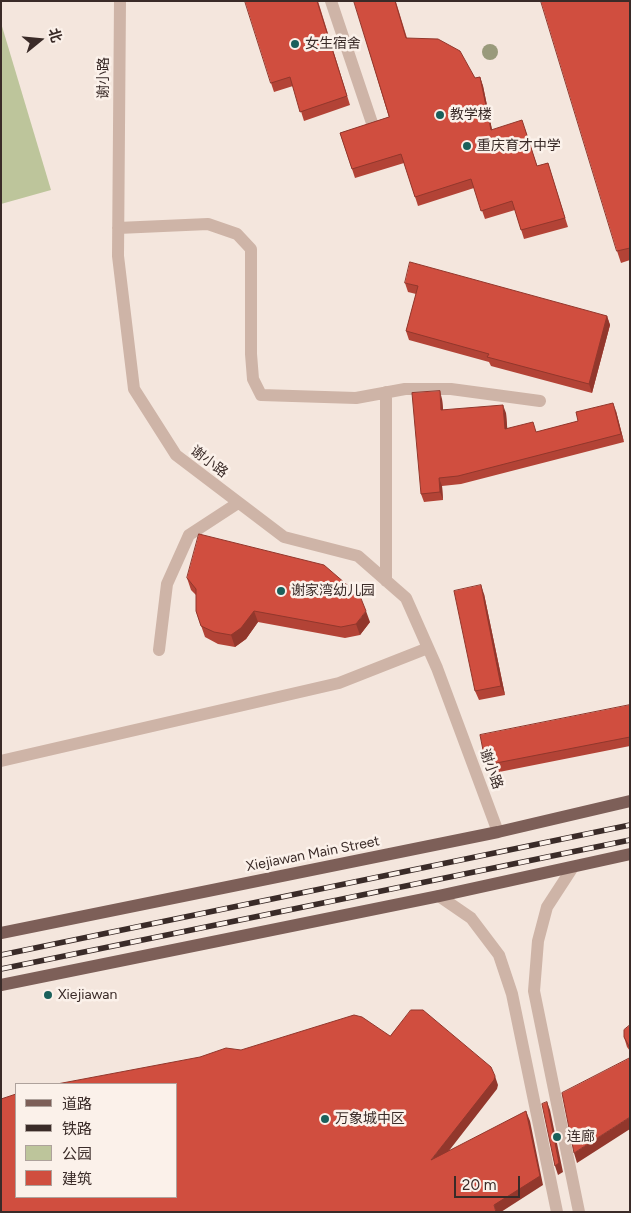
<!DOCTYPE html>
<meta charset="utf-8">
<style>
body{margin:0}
#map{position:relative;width:631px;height:1213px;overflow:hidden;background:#f4e6dd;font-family:Figtree,"Noto Sans SC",sans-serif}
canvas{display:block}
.frame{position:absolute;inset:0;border:2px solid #3a2b28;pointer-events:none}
.legend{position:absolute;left:15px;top:1083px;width:162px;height:115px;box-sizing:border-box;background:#fbf1ea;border:1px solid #aea29c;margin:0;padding:6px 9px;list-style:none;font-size:15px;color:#3a2b28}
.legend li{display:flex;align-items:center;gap:10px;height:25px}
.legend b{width:25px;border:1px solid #aea29c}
.north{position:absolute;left:15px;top:15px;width:50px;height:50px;-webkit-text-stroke:4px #fbf1ea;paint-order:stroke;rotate:73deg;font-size:14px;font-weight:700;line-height:20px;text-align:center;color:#3a2b28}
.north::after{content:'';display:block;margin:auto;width:18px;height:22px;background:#3a2b28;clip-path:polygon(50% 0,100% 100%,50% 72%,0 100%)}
.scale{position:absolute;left:454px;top:1176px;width:66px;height:22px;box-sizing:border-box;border:2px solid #3a2b28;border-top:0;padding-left:6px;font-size:15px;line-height:18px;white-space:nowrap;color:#3a2b28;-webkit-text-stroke:4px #fbf1ea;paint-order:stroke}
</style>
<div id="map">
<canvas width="631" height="1213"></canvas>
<div class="frame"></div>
<ul class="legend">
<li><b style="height:6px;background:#7d5f58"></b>道路</li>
<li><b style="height:6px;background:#3a2b28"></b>铁路</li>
<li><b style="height:14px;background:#bdc59b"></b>公园</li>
<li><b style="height:14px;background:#d04e3f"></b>建筑</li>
</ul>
<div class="north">北</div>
<div class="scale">20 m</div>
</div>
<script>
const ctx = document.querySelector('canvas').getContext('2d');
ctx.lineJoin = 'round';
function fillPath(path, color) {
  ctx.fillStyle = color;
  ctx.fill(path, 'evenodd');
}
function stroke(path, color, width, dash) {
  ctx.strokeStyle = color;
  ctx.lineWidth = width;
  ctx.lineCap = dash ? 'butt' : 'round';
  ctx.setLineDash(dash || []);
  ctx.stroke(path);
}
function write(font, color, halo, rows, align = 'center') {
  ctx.font = font + ' Figtree,"Noto Sans SC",sans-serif';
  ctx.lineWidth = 5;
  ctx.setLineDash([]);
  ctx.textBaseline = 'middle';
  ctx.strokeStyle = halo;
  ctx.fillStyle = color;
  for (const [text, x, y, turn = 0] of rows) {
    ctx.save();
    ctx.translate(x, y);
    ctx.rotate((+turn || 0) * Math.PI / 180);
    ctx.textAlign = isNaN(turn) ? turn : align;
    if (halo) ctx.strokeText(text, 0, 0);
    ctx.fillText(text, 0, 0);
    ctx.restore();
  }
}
fillPath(new Path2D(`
 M 1,23 L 51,190 L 1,204 Z`), '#bdc59b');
stroke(new Path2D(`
 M 120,1 L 118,256 L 134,389 L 176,455 L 284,537 L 358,556 L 406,598 L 437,668 L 498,832
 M 331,1 L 372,123
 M 118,228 L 208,224 L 237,234 L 251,249 L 251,354 L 253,379 L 261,395 L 356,398 L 405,389 L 451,389 L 540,401
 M 386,392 L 386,581
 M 159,650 L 167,584 L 189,535 L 238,503
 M 1,761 L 339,683 L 428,648
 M 573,867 L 547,907 L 538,941 L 534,991 L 579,1212
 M 439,896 L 471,918 L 499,955 L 512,994 L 557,1212`), '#ceb4a7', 12);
stroke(new Path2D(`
 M 1,933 L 498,832 L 630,801
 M 1,985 L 439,896 L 630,854`), '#7d5f58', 12);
const rail = new Path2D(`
 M 1,955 L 630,825
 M 1,969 L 630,840`);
stroke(rail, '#3a2b28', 5.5);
stroke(rail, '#fbf1ea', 4, [11]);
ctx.fillStyle = '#999a7b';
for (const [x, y] of [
 [490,52]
]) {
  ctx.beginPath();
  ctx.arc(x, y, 8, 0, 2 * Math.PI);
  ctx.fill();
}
fillPath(new Path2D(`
 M 318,1 L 350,105 L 304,121 L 293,86 L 274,92 L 271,83 Z
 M 354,1 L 397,1 L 396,2 L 407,38 L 475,78 L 480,77 L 483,86 L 492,130 L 525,129 L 537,166 L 548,163 L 568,227 L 524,239 L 515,210 L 485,219 L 474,188 L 418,206 L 404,163 L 355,178 L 340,133 L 389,117 Z
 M 630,1 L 630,260 L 621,263 L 617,251 Z
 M 405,283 L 607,316 L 610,325 L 592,393 L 491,366 L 489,362 L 409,340 L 406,331 L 416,294 L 408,292 Z
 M 442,399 L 443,410 L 506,413 L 507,428 L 537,432 L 616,411 L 624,442 L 461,484 L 442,486 L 443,500 L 424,502 L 421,494 Z
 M 187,578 L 370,622 L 360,635 L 345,638 L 258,622 L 246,639 L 235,647 L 218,644 L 205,637 L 196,611 L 196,595 L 191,590 Z
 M 484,594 L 505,695 L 479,700 L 475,691 Z
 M 630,705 L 630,746 L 489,774 L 486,765 Z
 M 630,1025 L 630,1051 L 627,1047 L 624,1037 Z`), '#b34336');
fillPath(new Path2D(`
 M 480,77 L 483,86 L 494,139 L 491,130 Z
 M 607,316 L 610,325 L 592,393 L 589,384 Z
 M 440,391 L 442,399 L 444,418 L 441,410 Z
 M 613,403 L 616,411 L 624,442 L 621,434 Z
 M 503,405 L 506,413 L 508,437 L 505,429 Z
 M 439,478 L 442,486 L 443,500 L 440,492 Z
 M 481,585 L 484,594 L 505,695 L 501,686 Z
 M 254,611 L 258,622 L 246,639 L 235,647 L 231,635 Z
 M 366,611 L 370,622 L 360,635 L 356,624 Z
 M 495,1076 L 498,1085 L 497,1089 L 434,1170 L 431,1160 Z
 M 547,1102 L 550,1110 L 563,1172 L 558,1175 L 555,1166 Z
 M 526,1111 L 530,1121 L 543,1185 L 501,1212 L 496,1212 L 494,1205 Z
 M 630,1117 L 630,1129 L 577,1163 L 574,1153 Z`), '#92372c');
const building = new Path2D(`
 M 245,1 L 317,1 L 347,96 L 300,112 L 290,77 L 271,83 Z
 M 354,1 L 395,1 L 406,38 L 438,39 L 460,51 L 475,78 L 480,77 L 491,130 L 522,120 L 537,166 L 548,163 L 565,218 L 521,230 L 512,201 L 481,211 L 471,179 L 415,197 L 401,154 L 352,169 L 340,133 L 389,117 Z
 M 541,1 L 630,1 L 630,248 L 617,251 Z
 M 410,262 L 607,316 L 589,384 L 487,357 L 489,354 L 406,331 L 418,286 L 405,283 Z
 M 440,391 L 441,410 L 503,405 L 505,429 L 533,422 L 536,432 L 578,421 L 576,412 L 613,403 L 621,434 L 458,476 L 439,478 L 440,492 L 421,494 L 412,393 Z
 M 199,534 L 324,565 L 360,596 L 366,611 L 356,624 L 341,627 L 254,611 L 241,628 L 231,635 L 214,632 L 201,626 L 196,611 L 196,589 L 187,578 Z
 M 481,585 L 501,686 L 475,691 L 454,591 Z
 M 630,705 L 630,737 L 486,765 L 480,735 Z
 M 411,1010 L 423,1010 L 491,1067 L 495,1076 L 494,1080 L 431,1160 L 526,1111 L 540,1176 L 494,1205 L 496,1212 L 1,1212 L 1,1099 L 16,1094 L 16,1197 L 176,1197 L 176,1084 L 57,1084 L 200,1057 L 226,1048 L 241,1050 L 354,1015 L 362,1017 L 390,1036 Z
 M 630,1025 L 630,1048 L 624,1037 L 624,1030 Z
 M 630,1058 L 630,1117 L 574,1153 L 562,1093 Z
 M 547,1102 L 559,1163 L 555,1166 L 542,1104 Z`);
fillPath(building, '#d04e3f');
stroke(building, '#92372c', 1);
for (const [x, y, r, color] of [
 [295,44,5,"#1a605b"],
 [440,115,5,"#1a605b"],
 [467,146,5,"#1a605b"],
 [281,591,5,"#1a605b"],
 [48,995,5,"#1a605b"],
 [325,1119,5,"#1a605b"],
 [557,1137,5,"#1a605b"]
]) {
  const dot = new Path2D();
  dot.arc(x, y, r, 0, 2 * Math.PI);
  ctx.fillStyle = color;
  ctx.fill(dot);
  stroke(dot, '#fbf1ea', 2);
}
write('14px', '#3a2b28', '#fbf1ea', [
 ["女生宿舍",305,44],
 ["教学楼",450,115],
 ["重庆育才中学",477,146],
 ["谢家湾幼儿园",291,591],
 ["Xiejiawan",58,995],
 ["万象城中区",335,1119],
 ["连廊",567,1137]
], 'left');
write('14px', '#3a2b28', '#fbf1ea', [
 ["谢小路",104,78,-90],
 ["谢小路",209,462,37],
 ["谢小路",491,769,70],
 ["Xiejiawan Main Street",313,854,-11]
]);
</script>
